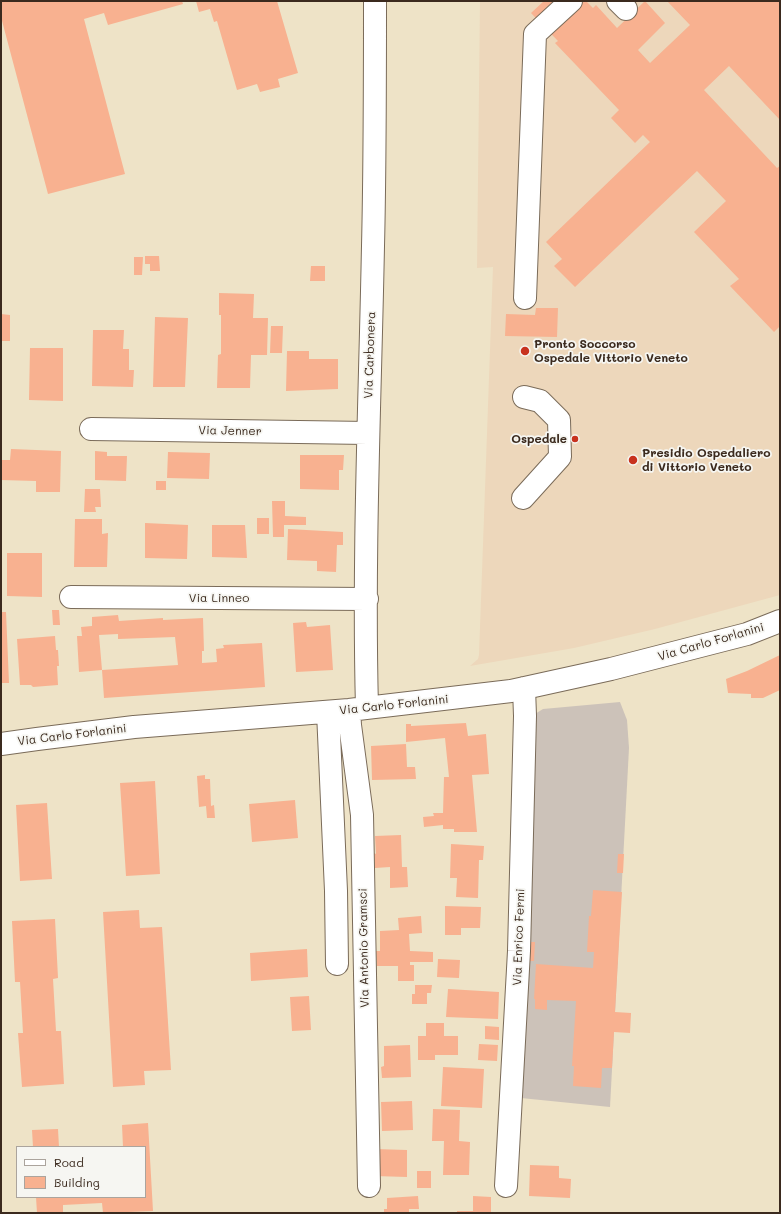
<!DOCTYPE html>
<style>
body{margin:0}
#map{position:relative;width:781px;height:1214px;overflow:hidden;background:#eee3c7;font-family:Mali,sans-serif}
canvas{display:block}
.frame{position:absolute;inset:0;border:2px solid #3b2a1e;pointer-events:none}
.legend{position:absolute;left:16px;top:1146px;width:130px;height:52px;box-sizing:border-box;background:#f6f6f2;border:1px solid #aba49d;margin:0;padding:5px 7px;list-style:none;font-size:12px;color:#3b2a1e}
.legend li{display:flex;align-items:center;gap:8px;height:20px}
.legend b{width:20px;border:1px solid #aba49d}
</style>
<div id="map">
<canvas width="781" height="1214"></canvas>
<div class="frame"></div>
<ul class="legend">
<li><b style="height:5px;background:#fff"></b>Road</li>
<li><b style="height:11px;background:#f8b190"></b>Building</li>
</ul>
</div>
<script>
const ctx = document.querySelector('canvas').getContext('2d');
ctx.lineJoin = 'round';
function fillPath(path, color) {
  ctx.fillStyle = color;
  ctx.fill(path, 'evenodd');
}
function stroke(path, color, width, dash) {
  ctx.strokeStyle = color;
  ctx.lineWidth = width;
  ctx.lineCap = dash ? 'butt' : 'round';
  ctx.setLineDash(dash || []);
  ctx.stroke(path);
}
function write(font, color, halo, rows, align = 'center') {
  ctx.font = font + ' Mali,sans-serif';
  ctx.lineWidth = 3.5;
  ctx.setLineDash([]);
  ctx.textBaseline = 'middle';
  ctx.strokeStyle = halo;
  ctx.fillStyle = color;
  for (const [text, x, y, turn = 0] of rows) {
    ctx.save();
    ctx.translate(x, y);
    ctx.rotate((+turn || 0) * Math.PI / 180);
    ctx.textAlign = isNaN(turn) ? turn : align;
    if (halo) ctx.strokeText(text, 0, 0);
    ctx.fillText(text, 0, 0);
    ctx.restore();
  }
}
fillPath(new Path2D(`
 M 480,1 L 780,1 L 780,595 L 655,629 L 574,648 L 470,666 L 478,659 L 479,655 L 493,267 L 477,268 Z`), '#edd7bb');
fillPath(new Path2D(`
 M 620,702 L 627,720 L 629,748 L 610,1107 L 521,1098 L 535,714 L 543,709 Z`), '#ccc2b9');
fillPath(new Path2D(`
 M 1,1 L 182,1 L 183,4 L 108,25 L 104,13 L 84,19 L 125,174 L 48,194 L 1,17 Z
 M 196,1 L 277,1 L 298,73 L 278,79 L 280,87 L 260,92 L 257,84 L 237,90 L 217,21 L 214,22 L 210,9 L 199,12 Z
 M 544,1 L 586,1 L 593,8 L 596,5 L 617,28 L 645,1 L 665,23 L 638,50 L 650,63 L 690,25 L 667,1 L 780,1 L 780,120 L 729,66 L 704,90 L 777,168 L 780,166 L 780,326 L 774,332 L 730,286 L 739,279 L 694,232 L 726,201 L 697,171 L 575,287 L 554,266 L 562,259 L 546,242 L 650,142 L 643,135 L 635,143 L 611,118 L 619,110 L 555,43 L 558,41 L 531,13 Z
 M 145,256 L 159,256 L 160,271 L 150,271 L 150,264 L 145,264 Z
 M 134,257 L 143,257 L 142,275 L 134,275 Z
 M 311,266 L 325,266 L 325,281 L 310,281 Z
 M 219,293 L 254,294 L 253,318 L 268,318 L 267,355 L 251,355 L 250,388 L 217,388 L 218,355 L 221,354 L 221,315 L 219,315 Z
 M 536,308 L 558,308 L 557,337 L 505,336 L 506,314 L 535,315 Z
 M 1,314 L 10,315 L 10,341 L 1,341 Z
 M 155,317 L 188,318 L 185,387 L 153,387 Z
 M 271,326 L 283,326 L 282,353 L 270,353 Z
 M 93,330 L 124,330 L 123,349 L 129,349 L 129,370 L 134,370 L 133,387 L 92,386 Z
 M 30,348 L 63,348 L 63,401 L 29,400 Z
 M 287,351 L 309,351 L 309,359 L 338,359 L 338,389 L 286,391 Z
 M 11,449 L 61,451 L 60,492 L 36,492 L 36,481 L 1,480 L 1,460 L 10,460 Z
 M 95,451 L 107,452 L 107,456 L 127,456 L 126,481 L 95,480 Z
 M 168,452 L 210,453 L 209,479 L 167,478 Z
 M 300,455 L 344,455 L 343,470 L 339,470 L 339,490 L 300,489 Z
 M 156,481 L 166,481 L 166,490 L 156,490 Z
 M 85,489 L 100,489 L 101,507 L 95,507 L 96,512 L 84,512 Z
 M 272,501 L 285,501 L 285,516 L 306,517 L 306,525 L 284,525 L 284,537 L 273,537 Z
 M 257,518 L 269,518 L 269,534 L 257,534 Z
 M 75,519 L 102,519 L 102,534 L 108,533 L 107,567 L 74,567 Z
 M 145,523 L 188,525 L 187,559 L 145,558 Z
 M 212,525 L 245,525 L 247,558 L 212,557 Z
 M 288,529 L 343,532 L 343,545 L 337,545 L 336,572 L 317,571 L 317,561 L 287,560 Z
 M 7,553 L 42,553 L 42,597 L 7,596 Z
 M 52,610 L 59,610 L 60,625 L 53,625 Z
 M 1,612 L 6,612 L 9,683 L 1,683 Z
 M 118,615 L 119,621 L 163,618 L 163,620 L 203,618 L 204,651 L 202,651 L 202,663 L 217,662 L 216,649 L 224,648 L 223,645 L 262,643 L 265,687 L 104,698 L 102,670 L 178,665 L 175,637 L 118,639 L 118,634 L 99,635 L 102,670 L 79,672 L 77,636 L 82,636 L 81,627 L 92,626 L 92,617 Z
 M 306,622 L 307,627 L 330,625 L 333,670 L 296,672 L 293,623 Z
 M 55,636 L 56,650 L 58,650 L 59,666 L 57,666 L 58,685 L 33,687 L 31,685 L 20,685 L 17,639 Z
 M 780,655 L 780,690 L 763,698 L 751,698 L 751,694 L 728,693 L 726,679 L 747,671 Z
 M 466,723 L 468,736 L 486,734 L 489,774 L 472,775 L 477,832 L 454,832 L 454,829 L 443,829 L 443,825 L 424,827 L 423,817 L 434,816 L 433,813 L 443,813 L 444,777 L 449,777 L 445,738 L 406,742 L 406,724 L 411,724 L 411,726 Z
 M 406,744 L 407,767 L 415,767 L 416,779 L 372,780 L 371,746 Z
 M 205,775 L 205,779 L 210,779 L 211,806 L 214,805 L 215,818 L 207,818 L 206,806 L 199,807 L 197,776 Z
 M 155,781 L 160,874 L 126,876 L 120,783 Z
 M 295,800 L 298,838 L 252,842 L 249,804 Z
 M 47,803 L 52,879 L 20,881 L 16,805 Z
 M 401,835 L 402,867 L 407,867 L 408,887 L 390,888 L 390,867 L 375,868 L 374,853 L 376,854 L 375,836 Z
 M 451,844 L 484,846 L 483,860 L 479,860 L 478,898 L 456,897 L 457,878 L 450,878 Z
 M 618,854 L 624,854 L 623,873 L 617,873 Z
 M 593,890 L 622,892 L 615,1012 L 631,1013 L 630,1033 L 614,1032 L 612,1068 L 602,1068 L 601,1088 L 573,1086 L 574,1066 L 572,1066 L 576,1001 L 547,1000 L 547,1010 L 535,1009 L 535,999 L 534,999 L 536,964 L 593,968 L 594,952 L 587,952 L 589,916 L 591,916 Z
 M 445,906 L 481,907 L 480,928 L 461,928 L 461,935 L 445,935 Z
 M 139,910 L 140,928 L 162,927 L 171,1070 L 144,1071 L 145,1085 L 113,1087 L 103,912 Z
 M 421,916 L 422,933 L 409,934 L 410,951 L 433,952 L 433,962 L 410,962 L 410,965 L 414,965 L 414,981 L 398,981 L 398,966 L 377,966 L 376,951 L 380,951 L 380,931 L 399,930 L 398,918 Z
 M 55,919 L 58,978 L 53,979 L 56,1031 L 61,1031 L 64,1084 L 22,1087 L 18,1033 L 23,1033 L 20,982 L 15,982 L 12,921 Z
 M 529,942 L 535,942 L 534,961 L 528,961 Z
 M 307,949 L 308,977 L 251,981 L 250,953 Z
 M 438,959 L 460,960 L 459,978 L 437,977 Z
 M 415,985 L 432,985 L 431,993 L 427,993 L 427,1004 L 412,1004 L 412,994 L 415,994 Z
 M 448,989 L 499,992 L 498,1019 L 446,1017 Z
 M 309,996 L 311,1030 L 292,1031 L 290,997 Z
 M 426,1023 L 444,1023 L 444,1036 L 458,1036 L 458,1055 L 435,1055 L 435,1060 L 418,1060 L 418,1036 L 426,1036 Z
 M 485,1026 L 499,1027 L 499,1040 L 485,1039 Z
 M 479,1044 L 498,1045 L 497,1061 L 478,1060 Z
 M 410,1045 L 411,1077 L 382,1078 L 381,1067 L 384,1066 L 384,1046 Z
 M 443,1067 L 484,1069 L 482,1108 L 441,1106 Z
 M 412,1101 L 413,1130 L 382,1131 L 381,1102 Z
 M 433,1109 L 460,1110 L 459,1141 L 470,1142 L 469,1175 L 443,1175 L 444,1141 L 432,1141 Z
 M 148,1123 L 153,1211 L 103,1213 L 102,1203 L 63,1205 L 63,1213 L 37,1213 L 36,1197 L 145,1197 L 145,1147 L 123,1147 L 122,1125 Z
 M 58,1129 L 59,1147 L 33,1147 L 32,1130 Z
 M 374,1149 L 407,1150 L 407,1177 L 374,1176 Z
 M 530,1165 L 559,1166 L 559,1178 L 571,1179 L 570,1198 L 529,1196 Z
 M 417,1171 L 431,1171 L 431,1188 L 417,1188 Z
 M 418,1196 L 419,1209 L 409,1209 L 409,1213 L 384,1213 L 384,1209 L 387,1209 L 387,1198 Z
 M 473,1196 L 491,1197 L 491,1213 L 457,1213 L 457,1211 L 473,1211 Z`), '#f8b190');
const minor = new Path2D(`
 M 618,1 L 626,9
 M 525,298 L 535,34 L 571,1
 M 91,429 L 368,433
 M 523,498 L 560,457 L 559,420 L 540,401 L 524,397
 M 71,597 L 367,599
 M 367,708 C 363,554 370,400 373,246 C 375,164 375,83 375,1
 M 349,710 L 350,725 L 362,815 L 369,1186
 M 328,712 L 336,891 L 337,964
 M 1,744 L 37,739 L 134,727 L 349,710 L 511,691 L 611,669 L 747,634 L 780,621
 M 506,1186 L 519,951 L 525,716 L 524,688`);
stroke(minor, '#7a6b59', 24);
stroke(minor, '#fff', 22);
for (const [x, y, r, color] of [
 [525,351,5,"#c8321e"],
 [575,439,4,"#c8321e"],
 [633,460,5,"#c8321e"]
]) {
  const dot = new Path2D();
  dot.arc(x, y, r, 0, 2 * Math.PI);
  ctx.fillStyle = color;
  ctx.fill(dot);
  stroke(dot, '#f6f6f2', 1.5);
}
write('bold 12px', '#3b2a1e', '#f6f6f2', [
 ["Pronto Soccorso",534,344],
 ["Ospedale Vittorio Veneto",534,358],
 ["Ospedale",567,439,"right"],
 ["Presidio Ospedaliero",642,453],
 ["di Vittorio Veneto",642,467]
], 'left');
write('12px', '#3b2a1e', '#f6f6f2', [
 ["Via Carbonera",370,355,-88],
 ["Via Jenner",230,431,1],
 ["Via Linneo",219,598],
 ["Via Carlo Forlanini",711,642,-16],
 ["Via Carlo Forlanini",394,705,-6],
 ["Via Carlo Forlanini",72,735,-7],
 ["Via Enrico Fermi",519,937,-88],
 ["Via Antonio Gramsci",364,948,-91]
]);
</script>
